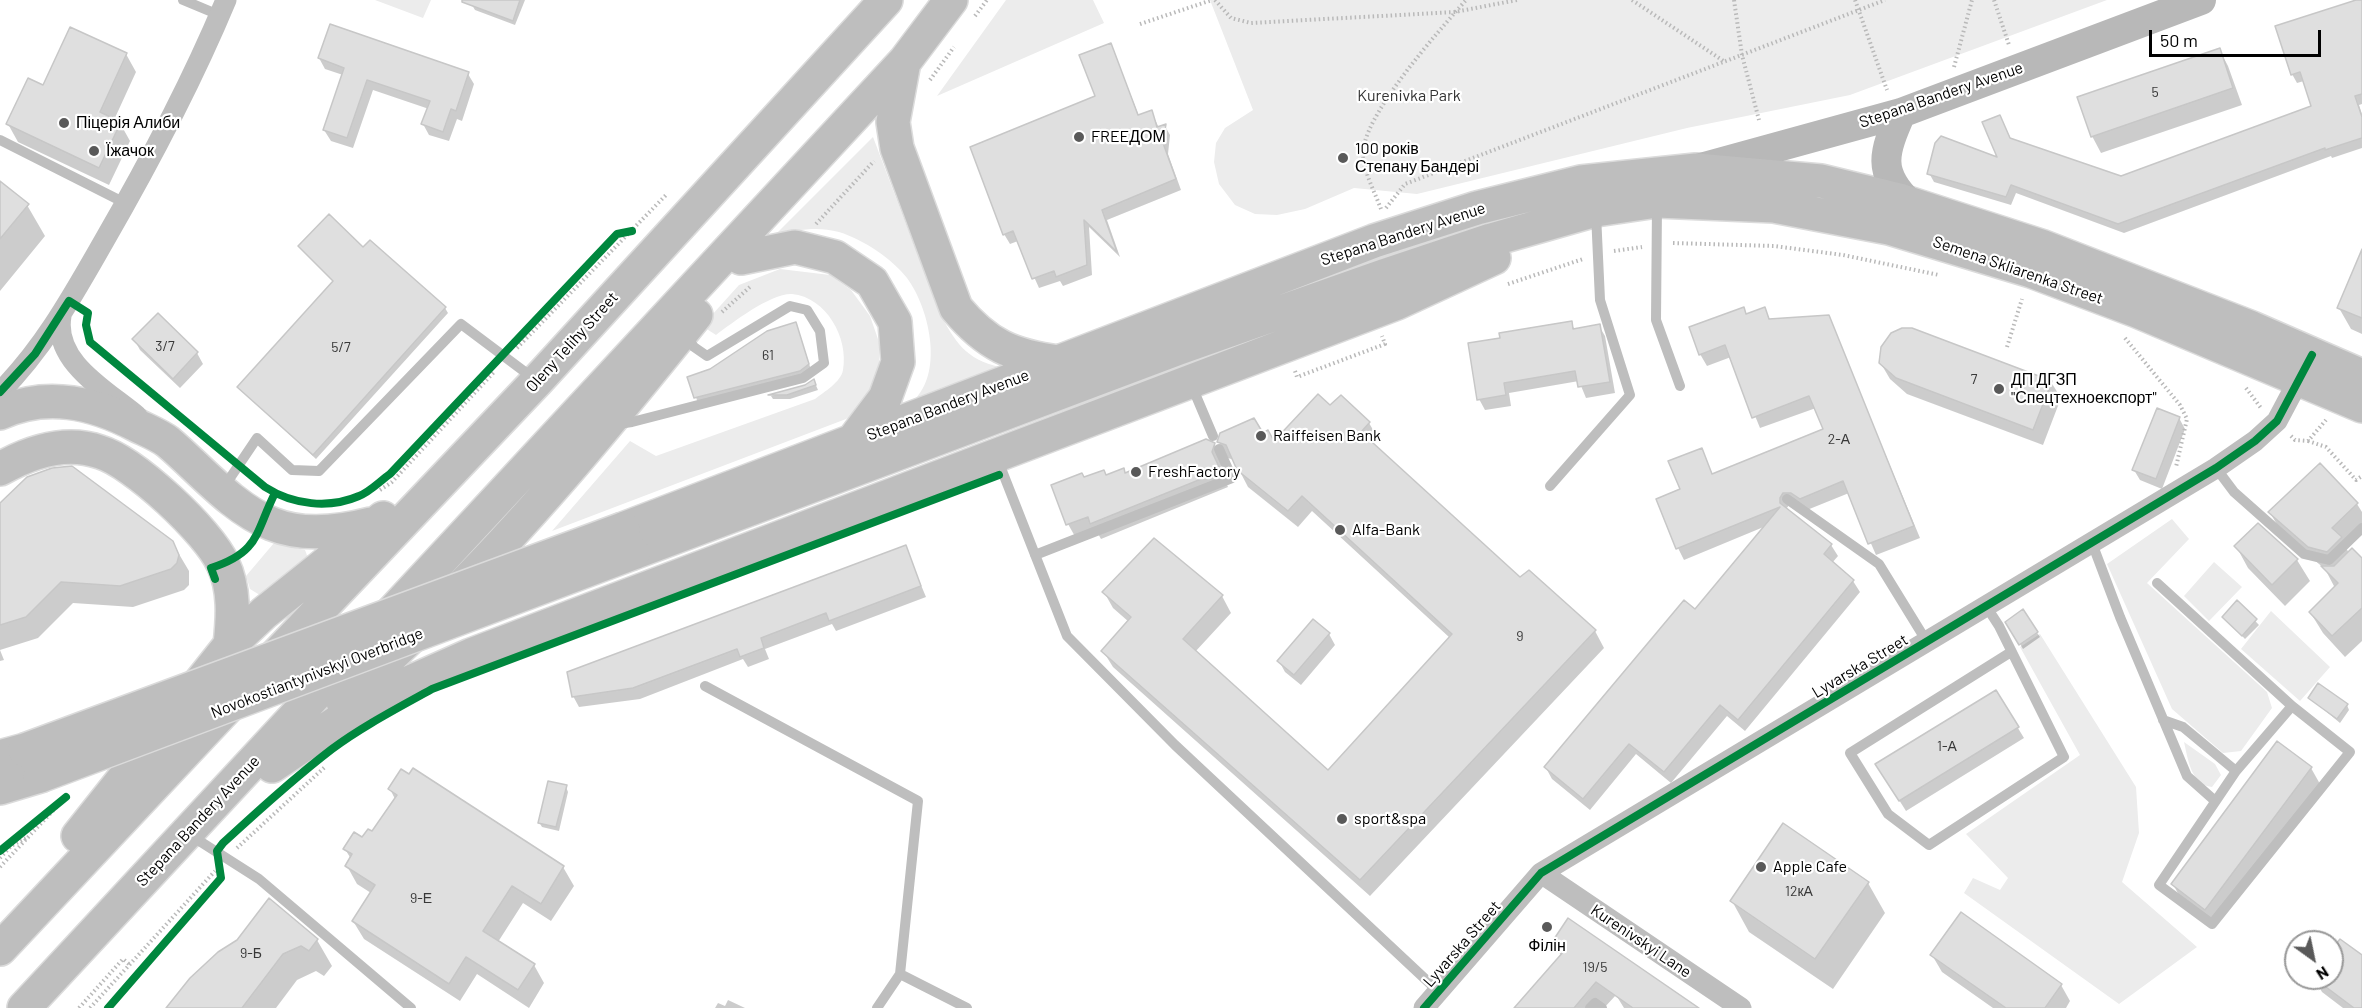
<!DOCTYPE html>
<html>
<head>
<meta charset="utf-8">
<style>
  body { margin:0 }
  #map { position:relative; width:2362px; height:1008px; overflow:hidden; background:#fff; font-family:Barlow,sans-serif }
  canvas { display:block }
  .north { position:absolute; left:2284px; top:930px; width:60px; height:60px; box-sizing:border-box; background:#fff; border:2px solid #999; border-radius:50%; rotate:147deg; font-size:16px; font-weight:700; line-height:24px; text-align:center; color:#000 }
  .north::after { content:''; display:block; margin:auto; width:21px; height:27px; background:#595959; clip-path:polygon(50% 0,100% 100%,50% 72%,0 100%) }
  .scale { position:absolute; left:2149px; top:30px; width:172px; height:27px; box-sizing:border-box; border:3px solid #000; border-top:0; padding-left:8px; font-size:18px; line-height:21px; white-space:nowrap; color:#000; -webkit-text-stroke:4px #fff; paint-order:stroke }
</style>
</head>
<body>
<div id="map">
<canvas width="2362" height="1008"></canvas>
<div class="north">N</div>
<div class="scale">50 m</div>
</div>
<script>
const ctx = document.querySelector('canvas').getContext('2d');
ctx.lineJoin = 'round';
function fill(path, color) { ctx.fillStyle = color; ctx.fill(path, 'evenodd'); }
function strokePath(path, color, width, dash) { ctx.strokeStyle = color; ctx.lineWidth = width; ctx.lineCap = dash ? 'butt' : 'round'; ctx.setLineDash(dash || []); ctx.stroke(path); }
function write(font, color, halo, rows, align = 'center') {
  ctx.font = font + ' Barlow,sans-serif'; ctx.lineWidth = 4.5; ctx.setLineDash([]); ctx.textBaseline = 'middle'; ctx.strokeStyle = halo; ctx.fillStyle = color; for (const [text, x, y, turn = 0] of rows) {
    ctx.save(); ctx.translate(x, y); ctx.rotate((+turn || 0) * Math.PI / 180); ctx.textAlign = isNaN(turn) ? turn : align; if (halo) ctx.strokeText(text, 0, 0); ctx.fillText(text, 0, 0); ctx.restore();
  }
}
const green = new Path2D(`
  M375,0H431L423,18Z
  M1006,0H1093L1104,23L937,96Z
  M1210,0H2107L1850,95L1687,128L1417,194L1354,188L1305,209L1277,215L1255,214L1235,205L1219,184L1214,162L1216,143L1225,128L1253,110Z
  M873,137L939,311C954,341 966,360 1000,367L916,398C943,369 929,308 907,278C891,258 864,240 839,232C817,226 799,230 776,234Z
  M780,269L830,275L851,290L870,316L879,342V372L870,404L846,419L552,531L630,441L656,456L815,399C824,392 841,382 843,370C849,338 826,297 792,294C771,293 732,323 716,335L702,326L739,285Z
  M2172,519L2189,539L2147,583L2267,692L2272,708L2241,751L2223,753L2172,709L2107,564Z
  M274,543L305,550L308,558L263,597L250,589L246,576Z
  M2214,562L2242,587L2209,621L2184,596Z
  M2271,611L2330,667L2300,701L2241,649Z
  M2040,634L2136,787L2139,833L2122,882L2197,947L2119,1004L1964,893L1973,878L2000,890L2008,878L1966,834L2080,755L2020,647Z
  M2184,742L2215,764L2221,775L2212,787C2191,785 2188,759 2184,742Z`);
const shadow = new Path2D(`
  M474,0H525L515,25L475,10L472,5Z
  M2362,0V104L2359,105L2362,114V148L2332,158L2331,156L2124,233L2016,193L2011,205L1934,182L1929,173L2000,160L2004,125L2011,139L2121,178L2313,107L2304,81L2297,83L2292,74Z
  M1111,45L1139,116L1151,111L1159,128L1165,126L1170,135L1168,154L1181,190L1107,220L1120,257L1089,227L1092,275L1063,286L1060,281L1039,288L1018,241L1010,244L1004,234L1097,97Z
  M2219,49L2228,66L2242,105L2101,153L2092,136Z
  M126,54L136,72L114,120L120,123L130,141L109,185L18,142L8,124L44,87Z
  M319,58L468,74L474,84L462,121L457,119L449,141L429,135L423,124L429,109L373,90L353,148L331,141L324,130L343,75L325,69Z
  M0,183L27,205L45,236L0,291Z
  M299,246L363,249L445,308L448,313L316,459L239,388L334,282Z
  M2362,253V334L2351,329L2339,308Z
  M1743,309L1747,315L1764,309L1771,321L1828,316L1920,538L1876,555L1849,493L1807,510L1790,504L1786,509L1831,545L1838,556L1832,563L1853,581L1860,592L1745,731L1727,716L1671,783L1636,754L1590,810L1552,779L1546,768L1695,611L1766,526L1684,560L1678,548L1682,490L1701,450L1713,475L1825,430L1816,408L1760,428L1731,357L1707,366L1700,354Z
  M158,315L197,353L203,364L180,388L140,350L134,339Z
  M1571,323L1575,330L1599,326L1605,336L1615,393L1586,398L1579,381L1509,393L1511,406L1485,410L1479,399L1502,339Z
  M798,328L811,370L803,376L698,403L689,378L710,371Z
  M1880,362L2051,382L2061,398L2043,445L1907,394L1890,379Z
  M814,381L818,390L790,399H773L771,396L805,387Z
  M1341,397L1369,423L1379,440L1373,445L1520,579L1595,631L1604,648L1370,896L1113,667L1103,651L1129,622L1113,608L1104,592L1222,596L1231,613L1195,652L1328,772L1450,638L1312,511L1298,527L1248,487L1234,460L1228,458L1219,442L1262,434L1274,443L1330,407Z
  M2179,418L2185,429L2162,489L2140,480L2134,470Z
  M1214,444L1223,460L1220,469L1228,487L1101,539L1097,532L1077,540L1068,524L1084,479L1126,474Z
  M2357,504L2362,512V532L2346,548L2349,553L2362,561V641L2345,657L2323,633L2310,612L2335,588L2325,569L2283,534L2270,513Z
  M0,505L176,549L189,571V585L184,590L133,607L73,603L38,638L0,650Z
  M2258,525L2297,560L2310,581L2285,606L2248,568L2236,546Z
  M905,547L926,597L836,631L832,624L765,649L769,659L748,667L743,659L640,699L579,707L573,696Z
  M2237,602L2259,625L2245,639L2224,617Z
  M2023,612L2040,637L2023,649L2007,622Z
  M1329,634L1335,645L1301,685L1285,672L1279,661Z
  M0,650L4,660L0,661Z
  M1996,692L2024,738L1906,811L1877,765Z
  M2310,698L2347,705L2349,710L2340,723Z
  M2311,768L2320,784L2215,925L2182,901L2173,884Z
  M413,771L563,867L574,886L551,921L523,903L498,942L534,965L544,983L529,1008L477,974L460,1001L364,939L353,921L371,893L357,884L347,866L351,859L345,849L372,833L395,799L390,789L410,776Z
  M566,787L568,792L559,831L542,827L539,822Z
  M1868,883L1885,913L1833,989L1749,932L1732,901Z
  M270,900L317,940L332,966L324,976L316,971L297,980L276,1008H170L238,941Z
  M1554,942L1696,1008H1624L1616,995L1604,1008H1516L1561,956Z
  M2332,952L2362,957V1008H2343L2322,992L2314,978H2332Z
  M1932,955L2061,985L2070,1001L2066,1008H1993L1942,972Z
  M728,1000L745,1008H715L718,1003L725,1006Z`);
const building = new Path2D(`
  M462,0H520L513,21L462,2Z
  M2356,0H2362V94L2355,96L2362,117V138L2325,150V148L2118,224L2011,185L2006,197L1927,174L1935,143L1941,136L1997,157L1982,122L2000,115L2010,138L2121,176L2311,106L2300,72L2291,75L2275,26Z
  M330,24L469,72L456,111L451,109L443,132L421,124L430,101L367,80L347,138L323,130L344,68L318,58Z
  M70,27L127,53L100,112L121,122L99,168L6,124L28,78L43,85Z
  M1111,43L1138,115L1152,110L1157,127L1166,124L1163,143L1176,179L1102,210L1117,252L1084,220L1087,265L1056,277L1054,271L1032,279L1013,231L1003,235L970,147L1095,96L1079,55Z
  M2220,48L2233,88L2091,137L2077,97Z
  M0,181L29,204L0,239Z
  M329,214L363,247L370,240L446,307L313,455L237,387L333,281L298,246Z
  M2362,249V318L2337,308Z
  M1744,307L1746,314L1765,307L1769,319L1829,315L1914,526L1868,544L1843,481L1800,499L1791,493H1783L1780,498V503L1832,544L1824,554L1854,580L1738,720L1720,705L1664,772L1629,744L1583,799L1544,767L1684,600L1695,609L1780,507L1676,549L1656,499L1680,489L1668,461L1702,448L1712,474L1823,429L1809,396L1752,418L1725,345L1699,355L1689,327Z
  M158,313L198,352L173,379L132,339Z
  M1572,321L1573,329L1600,324L1610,382L1578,387L1575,371L1504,383L1506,395L1477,400L1468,343L1500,338L1499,333Z
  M796,322L809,364L800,371L694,398L687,377L710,369L767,331Z
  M1902,328H1912L2052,381L2033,430L1896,378L1879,363L1881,347L1891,333Z
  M814,379L816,385L787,395H768L805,385Z
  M1318,394L1330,405L1341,395L1370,422L1361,432L1520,577L1529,570L1596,630L1360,880L1101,651L1131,617L1102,592L1154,538L1223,595L1183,639L1328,770L1452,634L1302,496L1288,511L1237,470L1226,445L1217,442L1220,433L1254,418L1263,433L1268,430L1274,441Z
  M2157,408L2180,417L2156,479L2132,470Z
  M1206,439L1215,443L1212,452L1221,471L1090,524L1088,517L1066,525L1051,485L1082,473L1084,477L1104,470L1106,475L1124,468L1125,473Z
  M2320,463L2358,503L2332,528L2342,537L2327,552L2308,547L2268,512Z
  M72,466L173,541L179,555L177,563L171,569L120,586L61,582L26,617L0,625V503L27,477L52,468Z
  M2258,523L2298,559L2272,585L2234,546Z
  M906,545L921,586L829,621L826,613L761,638L764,648L740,657L737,649L633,688L572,697L567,672Z
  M2352,548L2362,558V608L2332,636L2309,612L2338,583L2321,566H2334Z
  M2237,600L2257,619L2242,636L2222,617Z
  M2023,609L2038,632L2019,645L2005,622Z
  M1313,619L1330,633L1294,675L1277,661Z
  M2318,683L2348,704L2337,719L2308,698Z
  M1996,690L2019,727L1899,801L1875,764Z
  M2277,741L2312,767L2205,910L2171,884Z
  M413,768L564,866L541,904L512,886L483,931L535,964L518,990L466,957L449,984L352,921L375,885L345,866L352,854L343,849L354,832L362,837L368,829L372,831L397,795L388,789L401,769L409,774Z
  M548,781L567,785L556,827L538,823Z
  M1783,823L1869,882L1815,959L1730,901Z
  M269,898L318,939L309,951L301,946L283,954L242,1008H166L190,978L218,952L237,940Z
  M1961,912L2062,984L2045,1008H2006L1930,955Z
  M1568,918L1699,1008H1633L1596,982L1574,1008H1514L1564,951L1552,942Z
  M2340,939L2362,955V1008H2354L2314,978H2332V949Z`);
const path = new Path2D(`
  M1215,0L1231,18L1251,23L1455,12L1517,0
  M1632,0L1725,62
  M1734,0L1742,55L1759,120
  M1855,0L1887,90
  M1994,0L2009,45
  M975,16L987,0
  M1140,24L1212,0
  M1954,67L1972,0
  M930,80L954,47
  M1386,208L1405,184L1885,0
  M1381,209C1375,193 1365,174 1363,157C1359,119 1440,30 1466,0
  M816,224L874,161
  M1673,243L1774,246L1843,255L1939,275
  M1614,251L1642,247
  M1508,284L1583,259
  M722,312L752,285
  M2125,338L2180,405L2187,419L2176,467
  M2007,347L2022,299
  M517,348L667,194
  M1295,371L1297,377L1385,344L1382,336
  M2246,388L2261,408
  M2291,436L2295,440L2308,441L2326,420
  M2308,441L2326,447L2356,480L2362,476
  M380,490L392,482L495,371
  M237,848L326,766
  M0,858L11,846L28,837
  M0,867L65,798
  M79,1008L123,959L130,965
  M90,1008L215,871`);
const lane = new Path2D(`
  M183,0L219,15
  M0,140L125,203
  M1657,205L1656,320L1680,386
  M1191,384L1213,436
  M618,424L632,422L803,378L824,363L820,331L807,310L790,306L707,356L694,347L684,335
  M997,458L1067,636L1175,745L1438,991
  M2216,468L2234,492L2304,554L2329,560L2362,528
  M1550,486L1630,395L1600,300L1596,214
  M224,487L257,438L292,470L319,471L461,324L533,378
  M1787,499L1879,564L1927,642
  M2092,543L2120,617L2187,776L2214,800
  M1035,555L1232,478L1219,449
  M2157,583L2292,706L2236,771L2159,885L2212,924L2350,752L2292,706
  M1986,606L1999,626L2064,757L1929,845L1888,814L1850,753L2011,652
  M705,686L918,801L900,974L967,1008
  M2163,720L2183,727L2236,771
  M190,835L259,879L411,1008
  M877,1008L900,974
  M1590,1008L1595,1003L1602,1008`);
const street = new Path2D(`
  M61,316C53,362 106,390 137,416
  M0,392C44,348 73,295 104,241C149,163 191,84 226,0
  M1541,873L1741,1008
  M1424,1008L1541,873L2216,468L2255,441L2277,421L2304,370`);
const secondary = new Path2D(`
  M1901,113C1884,152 1876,172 1910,204
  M1701,168L1901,113L2201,0`);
const primary = new Path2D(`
  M904,62L893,122L897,148L956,308C987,345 1012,356 1059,362
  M741,258L795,247L835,257L872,282L895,322L898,362L885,398L852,442
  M0,413C46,392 92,402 136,425C146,430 159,435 168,442C200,469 232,508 272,524C304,537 340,532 371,524
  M0,469C30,452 66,440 100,452C134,462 209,532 223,564C235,589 233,618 230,645
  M623,529L1374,241L1477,208L1581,182L1696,170L1821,181L1899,200L2041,246L2252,328L2362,376
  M633,553L1179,348L1383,276L1491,240L1596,210L1657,201L1774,206L1889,228L2031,271L2137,311L2362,406
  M455,593C542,505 619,411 696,315
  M268,664L537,381L886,0
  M343,702L416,632
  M0,757L25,750
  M272,766L372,699L471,655L1397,303L1494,258
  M0,788L40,776
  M78,836L230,645L264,613L383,518
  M0,949L235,699
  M24,1008L905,61L951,0`);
const primaryBridge = new Path2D(`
  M25,750L623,529
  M40,776L633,553`);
const cycleway = new Path2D(`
  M0,392L35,354L69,301L88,313L86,325L90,342L265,487C293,505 329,509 359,496C370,492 380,481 390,474L617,234L632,231
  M215,579L211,568C260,552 255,533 275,493
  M0,851L66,797
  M108,1008L221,878L217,851L223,843C259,810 294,778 332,749C363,726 398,708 432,689L999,475
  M1424,1008L1541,873L2216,468L2255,441L2277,421L2312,355`);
const markers = [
  [64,123,6,"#595959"],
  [1079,137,6,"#595959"],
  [94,151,6,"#595959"],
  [1343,158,6,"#595959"],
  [1999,389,6,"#595959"],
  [1261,436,6,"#595959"],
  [1136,472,6,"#595959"],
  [1340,530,6,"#595959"],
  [1342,819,6,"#595959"],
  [1761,867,6,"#595959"],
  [1547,927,6,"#595959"]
];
const numberNames = [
  ["5",2155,92],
  ["3/7",165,346],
  ["5/7",341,347],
  ["61",768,355],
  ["7",1974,379],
  ["2-А",1839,439],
  ["9",1520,636],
  ["1-А",1947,746],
  ["12кА",1799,891],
  ["9-Е",421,898],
  ["9-Б",251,953],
  ["19/5",1595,967]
];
const streetNames = [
  ["Stepana Bandery Avenue",1941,95,-19],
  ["Stepana Bandery Avenue",1403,234,-18],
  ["Semena Skliarenka Street",2018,270,19],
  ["Oleny Telihy Street",572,342,-48],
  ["Stepana Bandery Avenue",948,405,-21],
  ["Lyvarska Street",1860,666,-31],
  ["Novokostiantynivskyi Overbridge",317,673,-21],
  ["Stepana Bandery Avenue",198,821,-47],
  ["Kurenivskyi Lane",1641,941,34],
  ["Lyvarska Street",1462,944,-49]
];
const parkNames = [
  ["Kurenivka Park",1409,96]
];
const poiNames = [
  ["Піцерія Алиби",76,123],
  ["FREEДОМ",1091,137],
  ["100 років",1355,149],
  ["Степану Бандері",1355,167],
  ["Їжачок",106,151],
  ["ДП ДГЗП",2011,380],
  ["\"Спецтехноекспорт\"",2011,398],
  ["Raiffeisen Bank",1273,436],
  ["FreshFactory",1148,472],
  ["Alfa-Bank",1352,530],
  ["sport&spa",1354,819],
  ["Apple Cafe",1773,867],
  ["Філін",1547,946,"center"]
];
fill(green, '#ececec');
fill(shadow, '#0003');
fill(building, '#dfdfdf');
strokePath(building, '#c7c7c7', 1.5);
strokePath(primary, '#dbdbdb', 36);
strokePath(path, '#b9b9b9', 4, [1.5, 3]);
strokePath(lane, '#bebebe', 10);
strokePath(street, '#bebebe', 21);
strokePath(secondary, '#b8b8b8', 30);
strokePath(primary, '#bebebe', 33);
strokePath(primaryBridge, '#dbdbdb', 36, []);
strokePath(primaryBridge, '#bebebe', 33);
strokePath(cycleway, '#00873e', 8);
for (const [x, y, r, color] of markers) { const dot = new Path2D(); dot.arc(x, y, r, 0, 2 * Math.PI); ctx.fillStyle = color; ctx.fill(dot); strokePath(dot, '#fff', 2); }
write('14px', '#383838', null, numberNames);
write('16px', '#000', '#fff', streetNames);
write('16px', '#333', '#fff', parkNames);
write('16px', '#000', '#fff', poiNames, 'left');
</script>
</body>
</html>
